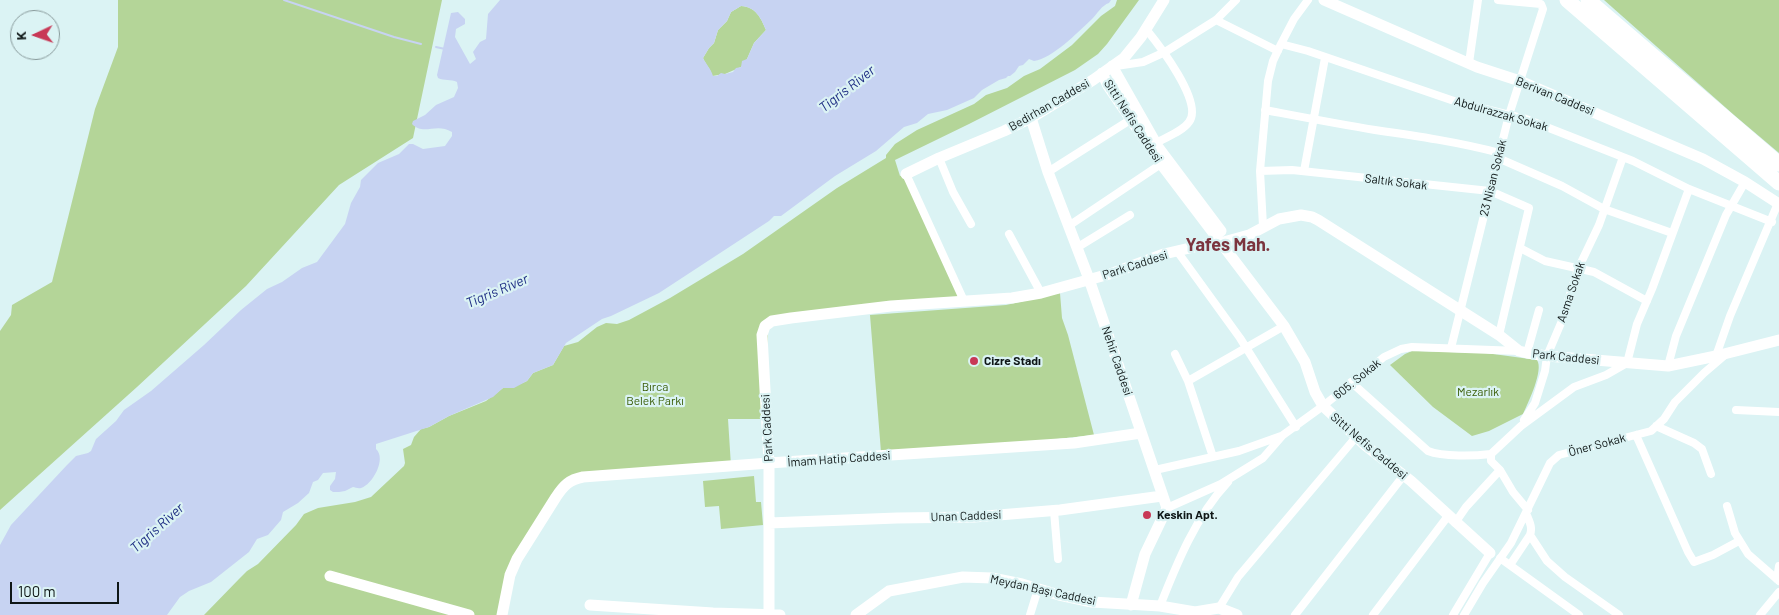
<!DOCTYPE html>
<html>
<head>
<meta charset="utf-8">
<style>
  body { margin:0 }
  #map { position:relative; width:1779px; height:615px; overflow:hidden; background:#dbf3f4; font-family:Barlow,sans-serif }
  canvas { display:block }
  .north { position:absolute; left:10px; top:10px; width:50px; height:50px; box-sizing:border-box; background:#dbf3f4; border:1px solid #899b9c; border-radius:50%; rotate:267deg; font-size:14px; font-weight:700; line-height:20px; text-align:center; color:#0f1717 }
  .north::after { content:''; display:block; margin:auto; width:18px; height:22px; background:#c83856; clip-path:polygon(50% 0,100% 100%,50% 72%,0 100%) }
  .scale { position:absolute; left:10px; top:582px; width:109px; height:22px; box-sizing:border-box; border:2px solid #0f1717; border-top:0; padding-left:6px; font-size:15px; line-height:18px; white-space:nowrap; color:#0f1717; -webkit-text-stroke:4px #dbf3f4; paint-order:stroke }
</style>
</head>
<body>
<div id="map">
<canvas width="1779" height="615"></canvas>
<div class="north">K</div>
<div class="scale">100 m</div>
</div>
<script>
const ctx = document.querySelector('canvas').getContext('2d');
ctx.lineJoin = 'round';
function fill(path, color) { ctx.fillStyle = color; ctx.fill(path, 'evenodd'); }
function strokePath(path, color, width, dash) { ctx.strokeStyle = color; ctx.lineWidth = width; ctx.lineCap = dash ? 'butt' : 'round'; ctx.setLineDash(dash || []); ctx.stroke(path); }
function write(font, color, halo, rows, align = 'center') {
  ctx.font = font + ' Barlow,sans-serif'; ctx.lineWidth = 4.5; ctx.setLineDash([]); ctx.textBaseline = 'middle'; ctx.strokeStyle = halo; ctx.fillStyle = color; for (const [text, x, y, turn = 0] of rows) {
    ctx.save(); ctx.translate(x, y); ctx.rotate((+turn || 0) * Math.PI / 180); ctx.textAlign = isNaN(turn) ? turn : align; if (halo) ctx.strokeText(text, 0, 0); ctx.fillText(text, 0, 0); ctx.restore();
  }
}
const green = new Path2D(`
  M118,0H442L413,138L339,185L246,286L137,387L0,510V331L11,315L12,305L52,282L95,109L118,47Z
  M1117,0H1139L1107,44L1098,54L1075,70L969,124L895,160L900,176L906,174L964,301L768,324L767,419H728L731,466L571,480L517,559L502,615H204L239,579L247,571L258,564L296,525L304,514L318,508L355,502L371,497L404,466L405,463L403,449L411,445L414,437L421,429L429,427L449,416L486,401L503,388H511L527,381L533,373L553,365L564,346L578,342L597,327L606,323L617,324L629,320L670,298L743,254L837,188L886,158V155L895,144L917,130L974,104L986,95L1007,88L1024,76L1040,69L1072,45L1101,16L1115,6Z
  M1604,0H1779V153L1734,115Z
  M741,6C756,7 761,18 766,30L754,43L747,59L741,67L725,74L712,76C711,69 705,64 703,58L709,48L714,43L718,30L727,21L731,12Z
  M1060,293L1062,318L1068,335L1094,435L1029,442L881,452L870,315L1006,305Z
  M1412,351L1486,353L1537,360C1544,370 1528,403 1523,414L1489,431L1472,436L1433,407L1390,365L1405,354Z
  M754,476L756,502H761L763,525L721,529L719,506L705,507L703,481Z`);
const water = new Path2D(`
  M500,0H1111L1109,3C1102,5 1097,14 1092,19C1077,33 1053,58 1034,61L1029,59L1023,65L1019,66L1015,72L1010,76H1008L1006,78L999,80L982,90L974,98L947,110L928,114L917,123L904,127L876,151L835,176L781,216H774L769,221L659,293L611,316L602,319L566,343L553,365L533,373L527,381L514,388H503L493,397L449,416L429,427L376,444V449C387,459 372,485 361,488C358,489 355,487 353,487C350,488 348,490 345,491C341,492 337,492 333,492L330,490V486L335,479L336,472L323,473L318,480L313,482L309,493L298,503L283,512L281,520L268,535L257,539L249,552L211,582L189,591L180,597L167,615H0V545L11,525L67,465L76,456L88,453L91,451L96,439L116,421L124,410L151,391L204,345L241,310L267,289L282,282L302,268L317,262L345,224L351,203L360,187L361,180L378,163L399,154L409,144H413L423,149L445,146L452,136V132C436,122 424,136 412,124L413,121L425,115L436,105L454,97L458,88L457,82C451,79 444,81 438,78L437,75L451,13L458,12L465,19V24L456,29L455,37L470,64L476,59L473,52L480,42L486,39L488,14ZM741,6C756,7 761,18 766,30L754,43L747,59L742,61L741,67L736,68L733,72L725,74L721,73L717,76H713C711,69 706,64 703,58L709,48L714,43L718,30L727,21L731,12Z`);
const stream = new Path2D(`
  M284,0L394,37L421,44
  M436,47L445,49`);
const street = new Path2D(`
  M1216,20L1278,51
  M1146,29C1159,45 1204,103 1189,122C1182,132 1166,137 1156,143
  M1281,44L1308,51L1457,102L1526,119L1633,161L1689,189L1772,222
  M1469,63L1478,0
  M1116,66L1143,62L1165,52L1216,20L1236,0
  M1265,110C1302,117 1338,124 1375,130C1417,136 1458,142 1500,153
  M939,158L953,192L971,224
  M1498,158L1562,186L1604,209L1672,233
  M1260,171L1292,170L1490,191L1529,208L1499,335
  M1304,171L1325,58
  M1048,172L1130,120
  M906,174L964,301
  M1070,225L1161,164
  M1263,226L1260,171L1268,81L1273,61L1281,44L1294,19L1308,0
  M1009,234L1041,293
  M1078,247L1130,215
  M1520,248L1545,261L1594,272L1647,301
  M1177,251L1240,338L1296,427
  M1451,348L1509,115L1543,9L1541,4L1498,0
  M1527,353L1539,310
  M1175,354L1188,381L1213,457
  M1716,356L1730,316L1778,203
  M1668,366L1676,336L1726,215L1745,182
  M1188,381L1284,326
  M1351,382L1428,451C1443,457 1474,456 1491,454
  M1736,410L1779,412
  M1524,420L1535,403L1545,371L1547,356L1561,323L1578,269L1599,225L1623,157
  M1656,426L1694,443L1702,449L1711,474
  M1636,435L1688,552L1694,562L1713,555L1739,541
  M1155,470L1239,451L1281,436
  M1727,506L1735,533L1748,554L1779,581
  M1167,508L1221,484L1263,458L1283,435L1323,406L1384,357L1401,349L1412,347L1519,351
  M1528,510L1513,492L1500,470L1491,461V454L1521,426L1574,387L1606,375L1627,363L1637,324L1652,289L1689,189
  M1054,511L1058,559
  M1526,513C1529,521 1533,527 1530,535L1547,561L1565,577L1619,615
  M1455,523L1466,507L1500,470
  M1500,558L1579,615
  M1510,565L1530,535
  M1777,579L1779,566
  M1160,606C1177,563 1196,516 1228,482
  M1219,608L1238,577L1356,437
  M1030,615L1038,589
  M1295,615L1404,475
  M1373,615L1448,516
  M1453,615L1490,553
  M1464,615L1483,583L1511,543L1550,463L1559,455L1651,431L1664,419L1675,402L1704,373L1725,355
  M1760,615L1779,592`);
const secondary = new Path2D(`
  M1324,0L1477,67L1520,81L1703,159L1745,182L1779,204
  M1112,66L1158,147L1221,231
  M1102,73L1108,86L1161,164L1284,326L1305,362L1315,392L1323,406L1366,446L1411,481L1490,553
  M1031,118L1048,172L1089,279L1167,508L1145,554L1131,605
  M906,174L939,158L1004,131L1031,118L1093,80L1124,58L1141,37L1164,0
  M769,523L897,518L974,517L1060,510L1162,496
  M330,576L469,615
  M590,605L713,613L780,615
  M769,614V463L762,335L765,326L772,321L791,318L891,306L1012,298L1041,293L1113,273L1164,254L1207,244L1220,243L1249,235L1279,219L1301,215L1312,217L1318,220L1499,335L1519,351L1527,353L1547,356L1668,366L1716,356L1779,340
  M502,615L510,575L517,559L556,497C564,485 569,480 583,477L769,463L1074,443L1141,433
  M856,615L889,591L963,577L992,578L1022,584L1059,595L1092,602L1160,606L1195,612L1219,608L1237,615`);
const highway = new Path2D(`
  M1567,0L1779,183
  M1588,0L1779,164`);
const markers = [
  [974,361,5,"#c83856"],
  [1147,515,5,"#c83856"]
];
const streetNames = [
  ["Berivan Caddesi",1555,96,22],
  ["Bedirhan Caddesi",1049,105,-30],
  ["Abdulrazzak Sokak",1501,114,16],
  ["Sitti Nefis Caddesi",1133,121,57],
  ["23 Nisan Sokak",1493,178,-76],
  ["Saltık Sokak",1396,182,7],
  ["Park Caddesi",1135,265,-18],
  ["Asma Sokak",1571,292,-71],
  ["Park Caddesi",1566,357,6],
  ["Nehir Caddesi",1117,361,71],
  ["605. Sokak",1357,379,-39],
  ["Park Caddesi",767,428,-93],
  ["Öner Sokak",1597,445,-15],
  ["Sitti Nefis Caddesi",1369,446,40],
  ["İmam Hatip Caddesi",839,459,-4],
  ["Unan Caddesi",966,516,-2],
  ["Meydan Başı Caddesi",1043,590,12]
];
const poiNames = [
  ["Cizre Stadı",984,361],
  ["Keskin Apt.",1157,515]
];
const parkNames = [
  ["Bırca",655,387],
  ["Belek Parkı",655,401],
  ["Mezarlık",1478,392]
];
const waterNames = [
  ["Tigris River",847,89,-38],
  ["Tigris River",497,291,-23],
  ["Tigris River",157,528,-42]
];
const districtNames = [
  ["Yafes Mah.",1228,245]
];
fill(green, '#b4d598');
fill(water, '#c7d3f2');
strokePath(stream, '#c7d3f2', 2);
strokePath(street, '#fff', 8);
strokePath(secondary, '#fff', 11);
strokePath(highway, '#fff', 15);
for (const [x, y, r, color] of markers) { const dot = new Path2D(); dot.arc(x, y, r, 0, 2 * Math.PI); ctx.fillStyle = color; ctx.fill(dot); strokePath(dot, '#dbf3f4', 2); }
write('12px', '#0f1717', '#dbf3f4', streetNames);
write('bold 12px', '#0f1717', '#dbf3f4', poiNames, 'left');
write('12px', '#385b04', '#dbf3f4', parkNames);
write('italic 14px', '#1f2e84', '#dbf3f4', waterNames);
write('bold 18px', '#7b343e', '#dbf3f4', districtNames);
</script>
</body>
</html>
